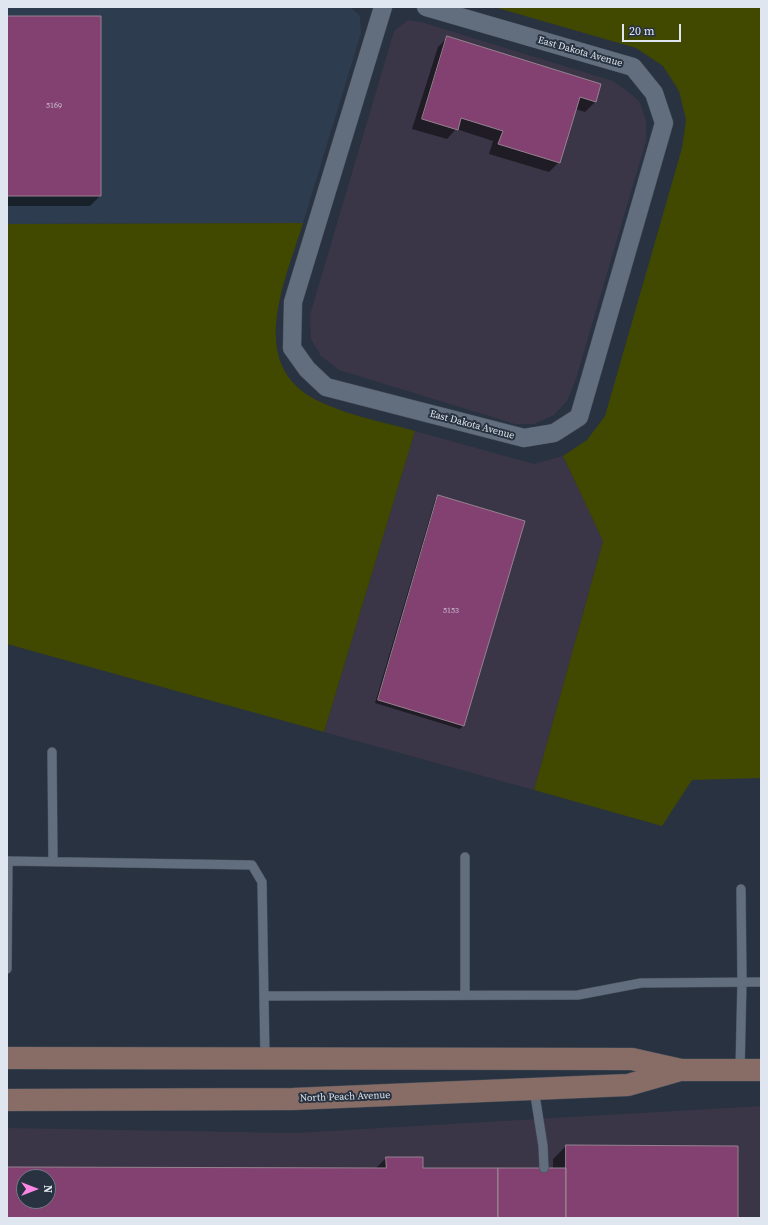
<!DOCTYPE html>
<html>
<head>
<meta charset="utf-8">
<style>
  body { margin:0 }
  #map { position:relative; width:768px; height:1225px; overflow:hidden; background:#283240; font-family:"Source Serif 4",serif }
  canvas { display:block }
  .frame { position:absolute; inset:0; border:8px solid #dfe6ef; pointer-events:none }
  .north { position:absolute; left:16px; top:1169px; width:40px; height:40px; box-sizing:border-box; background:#283240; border:1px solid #717a86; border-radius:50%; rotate:90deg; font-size:11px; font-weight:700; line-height:16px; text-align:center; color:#dfe6ef }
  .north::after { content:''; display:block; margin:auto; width:14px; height:18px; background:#fc86e4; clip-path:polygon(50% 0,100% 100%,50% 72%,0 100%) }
  .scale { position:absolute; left:622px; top:24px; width:59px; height:18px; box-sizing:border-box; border:2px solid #dfe6ef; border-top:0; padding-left:5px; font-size:12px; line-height:14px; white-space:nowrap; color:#dfe6ef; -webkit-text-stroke:3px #283240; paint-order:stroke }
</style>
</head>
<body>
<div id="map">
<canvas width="768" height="1225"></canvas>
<div class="frame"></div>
<div class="north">N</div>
<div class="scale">20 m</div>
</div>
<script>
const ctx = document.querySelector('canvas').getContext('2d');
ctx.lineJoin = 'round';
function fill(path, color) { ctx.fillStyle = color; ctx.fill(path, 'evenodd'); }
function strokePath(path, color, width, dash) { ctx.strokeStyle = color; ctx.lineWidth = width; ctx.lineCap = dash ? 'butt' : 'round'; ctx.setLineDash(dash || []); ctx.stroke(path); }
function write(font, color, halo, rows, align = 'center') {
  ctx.font = font + ' "Source Serif 4",serif'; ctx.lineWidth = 4; ctx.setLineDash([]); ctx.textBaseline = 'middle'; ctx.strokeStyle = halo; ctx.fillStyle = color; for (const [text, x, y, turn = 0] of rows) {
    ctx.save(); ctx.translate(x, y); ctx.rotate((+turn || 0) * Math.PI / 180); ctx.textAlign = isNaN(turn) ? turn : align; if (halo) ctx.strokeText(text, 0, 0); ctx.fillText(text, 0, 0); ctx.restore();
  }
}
const built = new Path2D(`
  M7,7H350L360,16L361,33L303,223L7,224Z`);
const industrial = new Path2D(`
  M408,20L421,22L613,81L626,90L639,101L646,120V141L575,382L567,401L554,415L534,424H515L339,370L321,356L311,339L310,315L394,31Z
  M415,431L534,464L563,456L603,541L534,790L324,732Z
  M761,1106V1218H7V1128L295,1133ZM24,1177H48V1201H24Z`);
const green = new Path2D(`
  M494,7H761V778L692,780L662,826L534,790L603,541L563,456L587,440L605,416L682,148L686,120L679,91L663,66L636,48Z
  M303,223C284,285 243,370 325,404C352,416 386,423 415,431L324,732L7,644V224Z`);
const shadow = new Path2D(`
  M7,17L100,196L90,206H7Z
  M448,37L595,102L585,112L575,109L559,162L549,172L489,154L493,141L456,129L447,139L412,129L438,47Z
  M439,496L464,725L460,729L375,703L435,500Z
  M566,1146L737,1218H7V1168L375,1169L386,1158L422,1169H553V1159ZM24,1177H48V1201H24Z`);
const building = new Path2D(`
  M7,16H101V196H7Z
  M447,36L601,84L596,102L580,97L560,163L498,144L503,131L461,118L458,130L422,119Z
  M438,495L525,521L464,726L378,700Z
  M566,1145L738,1146V1218H566Z
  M386,1157H423V1168H498V1218H7V1167L386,1168ZM24,1177H48V1201H24Z
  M498,1168H566V1218H498Z`);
const lane = new Path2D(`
  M52,752L53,861
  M7,861L252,865L262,882L265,1058
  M7,969L8,861
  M465,995V857
  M264,996L578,995L641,983L761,982
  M740,1070L742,981L741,889
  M534,1089L543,1146L544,1168`);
const street = new Path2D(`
  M383,7L293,302L292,348L307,369L326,387L524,438L554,433L579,417L664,123L654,93L633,67L426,7`);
const secondary = new Path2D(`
  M7,1058L632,1059L681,1070H761
  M7,1100L293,1099L628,1085L677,1071`);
const numberNames = [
  ["5169",54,106],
  ["5153",451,611]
];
const streetNames = [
  ["East Dakota Avenue",580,52,16],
  ["East Dakota Avenue",472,425,15],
  ["North Peach Avenue",345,1097,-2]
];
fill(built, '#2e3c4f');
fill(industrial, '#3a3647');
fill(green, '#414800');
fill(shadow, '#0007');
fill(building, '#834172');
strokePath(building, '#95828f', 1);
strokePath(lane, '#474f5a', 10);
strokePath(street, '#474f5a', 19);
strokePath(secondary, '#474f5a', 23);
strokePath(lane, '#626d7d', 9);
strokePath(street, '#626d7d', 18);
strokePath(secondary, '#876d66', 22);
write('8px', '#c8bdd0', null, numberNames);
write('10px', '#dfe6ef', '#283240', streetNames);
</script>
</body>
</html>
